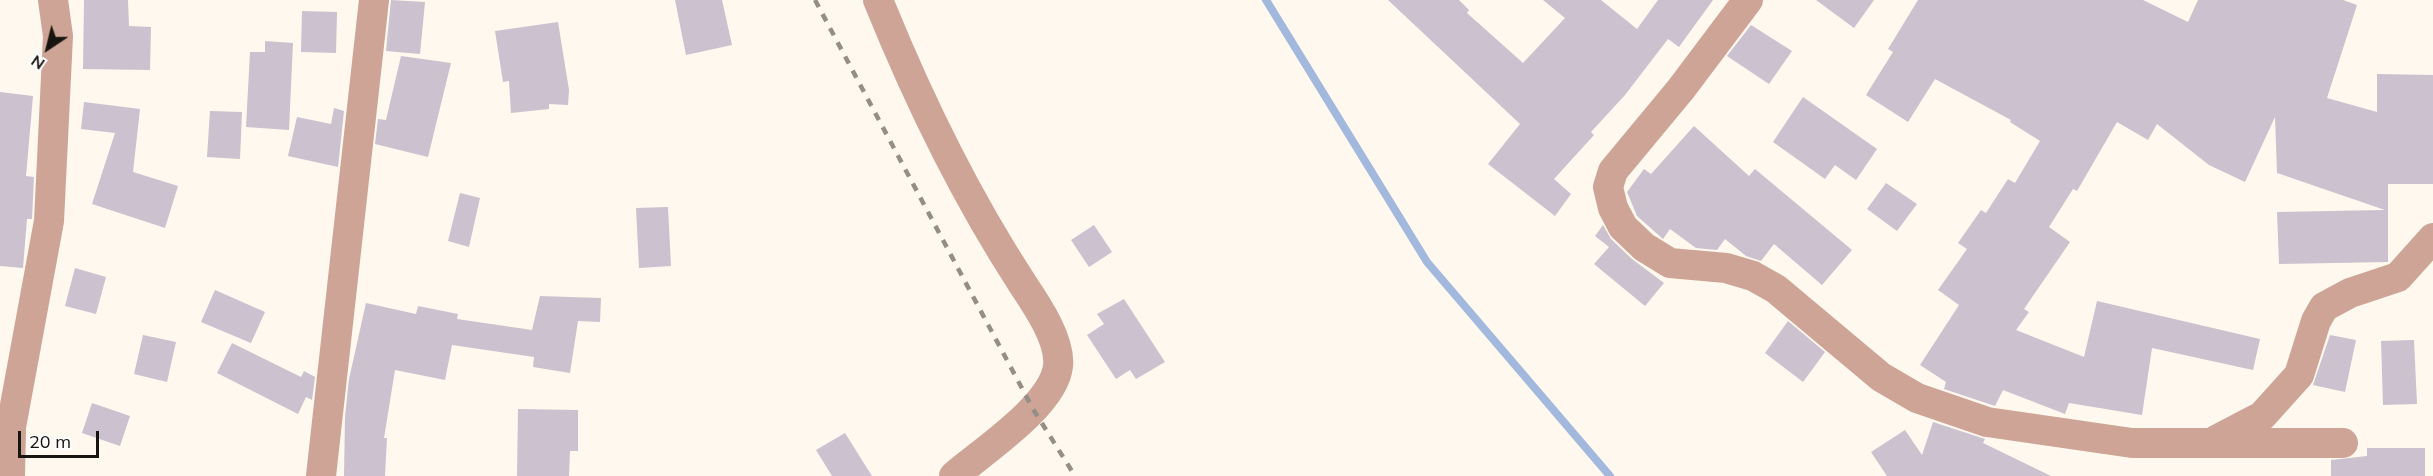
<!DOCTYPE html>
<html>
<head>
<meta charset="utf-8">
<style>
  body { margin:0 }
  #map { position:relative; width:2433px; height:476px; overflow:hidden; background:#fef8ee; font-family:Mulish,sans-serif }
  canvas { display:block }
  .north { position:absolute; left:18px; top:18px; width:60px; height:60px; -webkit-text-stroke:4px #fff; paint-order:stroke; rotate:215deg; font-size:16px; font-weight:700; line-height:24px; text-align:center; color:#18140f }
  .north::after { content:''; display:block; margin:auto; width:21px; height:27px; background:#18140f; clip-path:polygon(50% 0,100% 100%,50% 72%,0 100%) }
  .scale { position:absolute; left:18px; top:431px; width:81px; height:27px; box-sizing:border-box; border:3px solid #18140f; border-top:0; padding-left:8px; font-size:18px; line-height:21px; white-space:nowrap; color:#18140f; -webkit-text-stroke:4px #fff; paint-order:stroke }
</style>
</head>
<body>
<div id="map">
<canvas width="2433" height="476"></canvas>
<div class="north">N</div>
<div class="scale">20 m</div>
</div>
<script>
const ctx = document.querySelector('canvas').getContext('2d');
ctx.lineJoin = 'round';
function strokePath(path, color, width, dash) { ctx.strokeStyle = color; ctx.lineWidth = width; ctx.lineCap = dash ? 'butt' : 'round'; ctx.setLineDash(dash || []); ctx.stroke(path); }
function fill(path, color) { ctx.fillStyle = color; ctx.fill(path, 'evenodd'); }
const stream = new Path2D(`
  M1266,0L1427,262L1610,476`);
const building = new Path2D(`
  M84,0H128L129,26L151,27L150,70L83,69Z
  M391,0L425,2L420,54L386,51Z
  M675,0H722L732,45L686,55Z
  M1388,0H1459L1469,10L1467,13L1523,63L1565,18L1543,0H1601L1637,29L1658,0H1713L1679,47L1668,39L1625,95L1591,132L1594,135L1554,179L1571,194L1555,216L1488,164L1520,124Z
  M1816,0H1874L1854,28Z
  M1918,0H2143L2188,22L2198,0H2343L2357,5L2327,98L2377,112V74L2433,75V184H2388V262L2279,264L2277,212L2385,210L2277,173L2275,117L2245,182L2209,165L2157,124L2148,140L2117,122L2077,191L2073,189L2049,227L2070,242L2024,309L2029,312L2016,330L2084,357L2097,301L2260,339L2253,370L2152,348L2142,415L2069,403L2065,414L2003,390L1995,406L1944,389L1946,382L1920,365L1959,305L1938,290L1967,249L1958,243L1981,210L1986,213L2008,179L2015,183L2040,141L2010,122L2011,120L1935,79L1908,122L1866,95L1893,52L1888,49Z
  M302,11L337,12L336,53L301,52Z
  M558,22L569,90L568,105L549,104V109L511,113L509,81L503,82L495,31Z
  M1751,25L1792,51L1769,84L1727,56Z
  M265,41L293,43L289,130L246,127L250,52H265Z
  M401,56L451,63L428,157L375,144L378,119L386,120Z
  M0,92L33,96L26,176L34,177L32,219H27L23,268L0,266Z
  M1803,97L1877,149L1856,180L1835,165L1825,179L1773,142Z
  M84,102L140,109L133,172L178,186L165,228L92,204L115,133L81,129Z
  M334,108L344,111L338,167L288,156L297,117L331,124Z
  M210,111L242,112L240,159L207,157Z
  M1694,126L1749,176L1755,169L1852,250L1822,285L1774,244L1761,261L1746,256L1725,239L1717,250L1696,248L1670,229L1663,239L1637,216L1627,192L1644,169L1651,174Z
  M1886,183L1917,204L1897,231L1867,209Z
  M460,193L480,198L469,247L448,241Z
  M668,207L671,266L639,268L636,208Z
  M1094,225L1112,252L1089,267L1071,240Z
  M1603,225L1611,239L1632,259L1664,283L1645,306L1594,264L1609,247L1595,236Z
  M75,268L106,277L96,314L65,306Z
  M215,290L265,312L251,343L201,322Z
  M540,296L601,298L600,322L578,321L570,373L533,367L534,357L452,345L445,380L395,370L384,438H387L385,476H344L345,417L349,379L366,303L416,314L418,306L458,314L457,319L532,330Z
  M1124,299L1165,362L1136,379L1130,370L1116,379L1087,335L1104,324L1097,314Z
  M1788,321L1825,352L1803,382L1765,353Z
  M143,335L176,342L167,382L134,374Z
  M2330,335L2356,340L2345,392L2313,385Z
  M2414,340L2417,404L2383,405L2381,341Z
  M232,343L301,377L304,371L315,377L312,400L306,397L298,414L217,373Z
  M92,403L130,416L120,446L82,433Z
  M518,409L578,410V451H570L569,476H517Z
  M1933,422L1985,439L1983,443L2051,476H1887L1871,452L1905,430L1922,455Z
  M845,433L872,476H832L816,450Z
  M2367,448H2425V476H2331V460L2367,456Z`);
const street = new Path2D(`
  M878,0C918,99 964,194 1022,283C1036,304 1061,340 1058,366C1054,405 983,451 954,476
  M1748,0L1681,89L1613,171L1608,187L1613,208L1623,227L1644,247L1670,263L1726,268L1753,276L1776,289L1881,377L1917,398L1987,422L2132,443H2343
  M2216,440L2262,416L2299,375L2316,321L2324,307L2350,293L2398,277L2433,238
  M10,476L11,427L49,221L58,36L53,0
  M321,476L374,0`);
const rail = new Path2D(`
  M815,0L1033,409L1075,476`);
strokePath(stream, '#a3b8dd', 8);
fill(building, '#cbc1cf');
strokePath(street, '#cda495', 30);
strokePath(rail, '#938e86', 4.5, [8, 8]);
</script>
</body>
</html>
